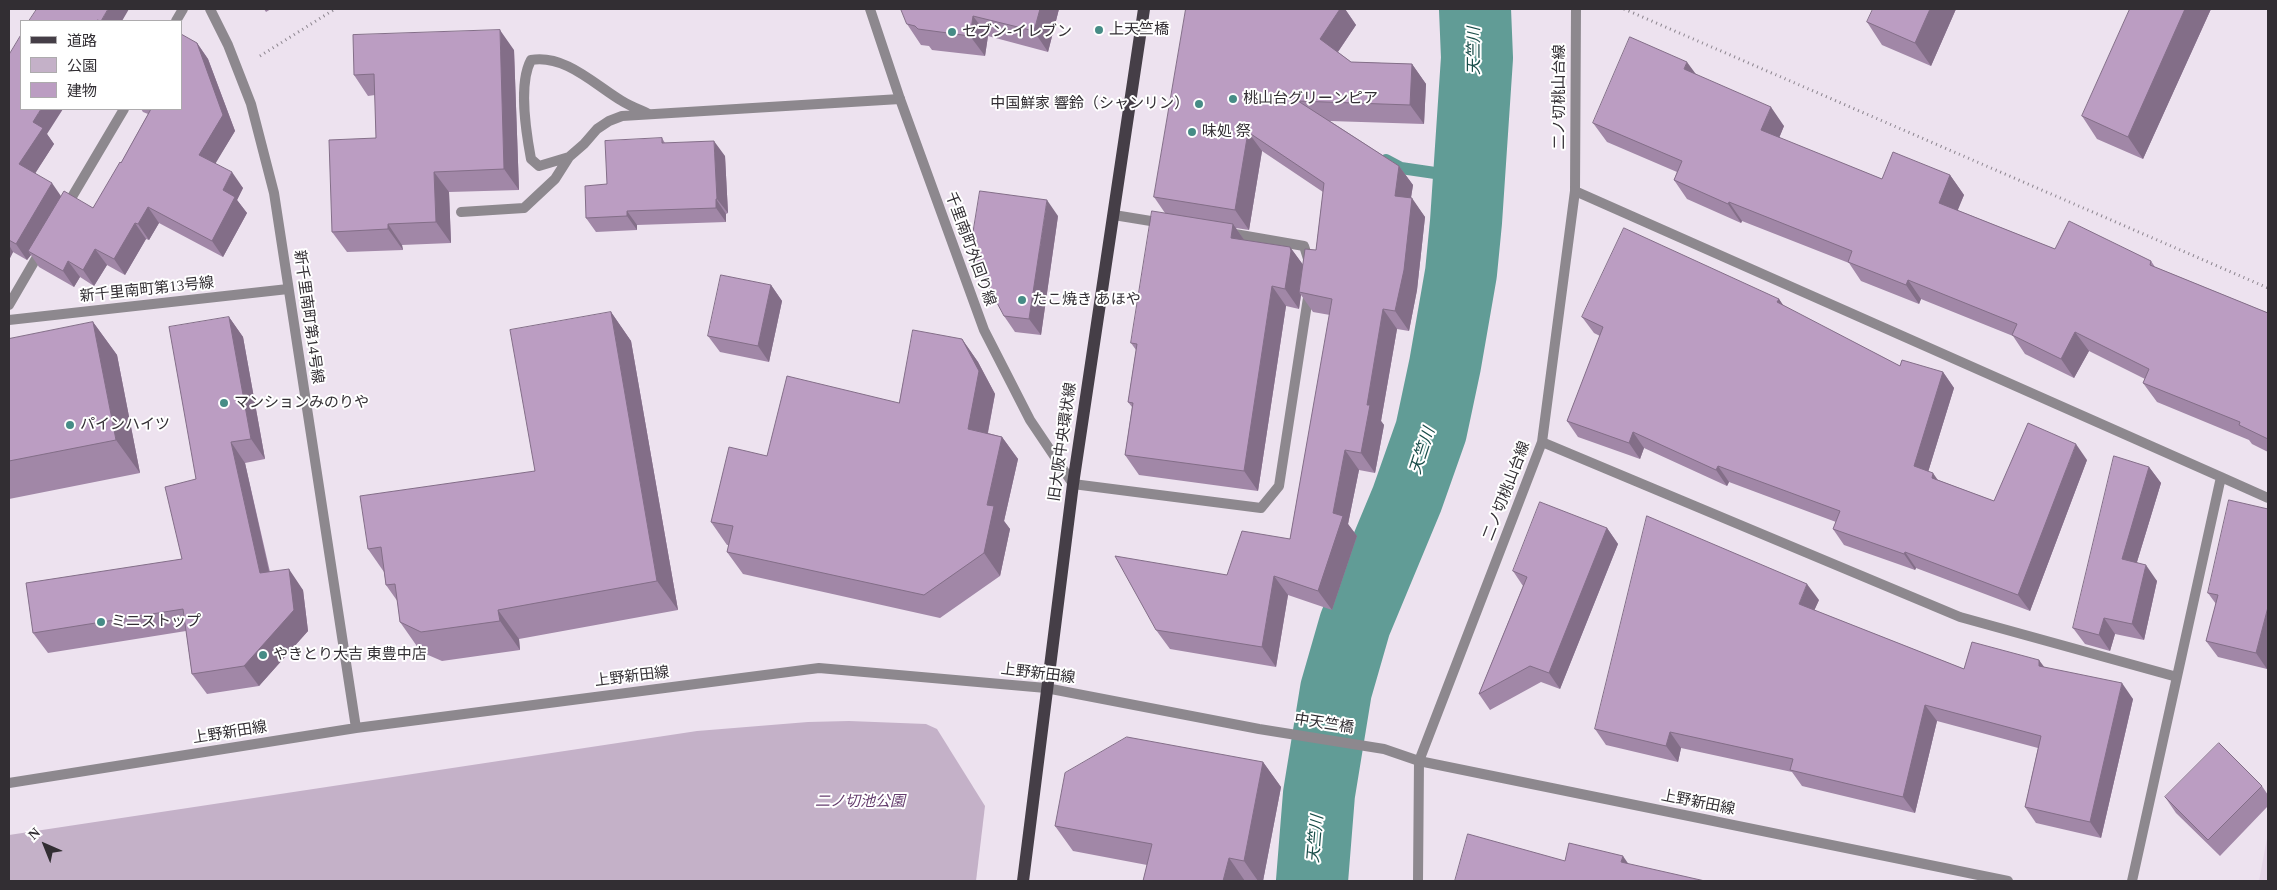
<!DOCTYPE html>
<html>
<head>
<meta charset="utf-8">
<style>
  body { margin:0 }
  #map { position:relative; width:2277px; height:890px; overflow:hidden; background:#ede2ef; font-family:"Times New Roman","Noto Sans JP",serif }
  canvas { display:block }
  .frame { position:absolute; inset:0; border:10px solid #322e33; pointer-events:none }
  .legend { position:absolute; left:20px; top:20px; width:162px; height:90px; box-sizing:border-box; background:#fff; border:1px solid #adabad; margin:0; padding:6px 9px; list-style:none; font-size:15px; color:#322e33 }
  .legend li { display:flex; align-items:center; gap:10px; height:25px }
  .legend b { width:25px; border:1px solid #adabad }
  .north { position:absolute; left:20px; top:820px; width:50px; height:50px; -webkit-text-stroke:4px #fff; paint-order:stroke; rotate:316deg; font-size:14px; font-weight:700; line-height:20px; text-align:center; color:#322e33 }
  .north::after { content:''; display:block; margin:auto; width:18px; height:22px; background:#322e33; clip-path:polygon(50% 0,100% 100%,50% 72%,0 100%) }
</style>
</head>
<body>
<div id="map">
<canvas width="2277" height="890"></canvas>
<div class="frame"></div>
<ul class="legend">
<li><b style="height:6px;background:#453e47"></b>道路</li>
<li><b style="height:14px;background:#c4b1c8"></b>公園</li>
<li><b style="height:14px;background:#bb9dc2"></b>建物</li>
</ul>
<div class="north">N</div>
</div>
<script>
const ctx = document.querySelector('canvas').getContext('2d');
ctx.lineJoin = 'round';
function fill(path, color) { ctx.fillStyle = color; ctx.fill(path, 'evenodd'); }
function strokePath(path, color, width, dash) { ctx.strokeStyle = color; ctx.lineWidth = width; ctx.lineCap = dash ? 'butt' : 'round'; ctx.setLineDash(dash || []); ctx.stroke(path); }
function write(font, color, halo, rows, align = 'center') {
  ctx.font = font + ' "Times New Roman","Noto Sans JP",serif'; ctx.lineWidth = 4; ctx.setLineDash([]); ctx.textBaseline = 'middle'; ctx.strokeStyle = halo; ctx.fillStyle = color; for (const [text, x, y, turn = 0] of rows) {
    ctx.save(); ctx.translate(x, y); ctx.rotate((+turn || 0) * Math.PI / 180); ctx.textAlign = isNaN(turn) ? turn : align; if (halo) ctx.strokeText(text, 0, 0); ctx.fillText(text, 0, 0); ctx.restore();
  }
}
const built = new Path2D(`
  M2268,833V881H2259Z`);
const green = new Path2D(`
  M849,721L926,724L937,729L985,806L976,881H9V835L697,731L808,722Z`);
const stream = new Path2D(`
  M1386,160L1401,168L1469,178`);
const river = new Path2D(`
  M1312,881L1319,794L1336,690L1355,624L1407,499L1431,431L1445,365L1461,273L1466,222L1477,58L1475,9`);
const path = new Path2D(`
  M1624,9L2268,288
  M260,56L335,9`);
const service = new Path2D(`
  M647,113C638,109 630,106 622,101C595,85 565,54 531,60C518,84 526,132 531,159L539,166L569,157L584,144L597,129L609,121L622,116L900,99
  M461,212L524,208L555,179L569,157`);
const minor = new Path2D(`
  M870,9L900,99L984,330L1030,420L1073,484L1261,508L1279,486L1309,291
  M176,21L183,9
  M1575,191L2221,477L2132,881
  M66,207L124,109
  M1114,215L1163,223
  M1229,233L1304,246L1309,262
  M9,305L41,250
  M9,320L288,289
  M1542,442L1960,617L2177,677
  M2221,477L2268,498
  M1418,881L1419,761L1542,442L1575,191L1576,9`);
const tertiary = new Path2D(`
  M210,9L228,45L251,104L274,193L356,728
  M9,783L356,728L819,668L1046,688L1259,729L1384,749L1419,761L2008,881`);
const primary = new Path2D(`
  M1023,881L1073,484L1144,9`);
const wall = new Path2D(`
  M264,9H271L266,12Z
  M901,9H1059L1048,52L988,36L985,56L932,50L929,46L921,45L907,24Z
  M1186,9H1345L1356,25L1338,52L1351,62L1412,64L1426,84L1424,124L1330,121L1399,166L1413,185L1411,198L1425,217L1417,290L1409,331L1397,329L1381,421L1384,425L1375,473L1359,470L1348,524L1357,536L1332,610L1288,595L1276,667L1170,649L1156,630L1227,575L1290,539L1330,315L1313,312L1301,295L1299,309L1286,306L1258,491L1139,475L1125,455L1132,407L1128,402L1136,350L1131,343L1165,213L1154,197ZM1262,151L1323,192L1316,250L1303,265L1290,247L1244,240L1236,228L1249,230Z
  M1956,9L1931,66L1882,45L1867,22Z
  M2130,9H2211L2143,159L2097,139L2082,116Z
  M197,43L208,59L235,131L215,163L243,188L237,200L247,213L223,257L159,223L149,240L146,239L125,275L107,265L94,286L80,277L74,287L39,267L31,255L27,260L13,252L9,260V55L47,134L54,144L35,173L60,196L93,208L121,163L148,114L143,112L141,109H181Z
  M514,50L519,190L449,192L451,243L402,245L403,250L347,252L332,232L376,138L375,95L368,96L354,75Z
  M1695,74L1784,126L1779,138L1882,179L1950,175L1964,195L1957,210L2055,249L2151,261L2155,267L2268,313V452L2252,444L2249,440L2157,402L2143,383L2145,379L2089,351L2074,378L2025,354L2013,336L1921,299L1919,304L1861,281L1849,263L1742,221L1741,223L1687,199L1674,180L1677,172L1607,142L1593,123Z
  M662,138L665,143L725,156L728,213L726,214V222L637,225V230L596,232L586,218L607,184Z
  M1058,216L1041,335L1015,332L1004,316Z
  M771,285L782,301L769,362L720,352L708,336Z
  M1779,299L1783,306L1900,366L1943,372L1954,388L1928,472L1938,480L1994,501L2087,460L2030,611L1916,568L1915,570L1844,545L1833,529L1836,522L1729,482L1727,486L1644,448L1640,459L1578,437L1567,421L1600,336L1594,333L1582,317Z
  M611,312L631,341L678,610L519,639L520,650L442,661L421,652L400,622L398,602L386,585L384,572L368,549L535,471Z
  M229,317L243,337L265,459L245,463L270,572L303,590L308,631L259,686L207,694L192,674L186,631L48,653L33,633L182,559L196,479Z
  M93,322L117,355L140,473L9,499V339Z
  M962,339L978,362L995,394L988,433L1002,437L1018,459L1004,521L1010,529L1000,576L940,618L743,574L727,552L729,545H727L711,522L899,403Z
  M2149,467L2161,483L2137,562L2157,581L2144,640L2115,634L2110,651L2085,644L2073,628Z
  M2268,509V666L2267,669L2218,657L2206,641L2216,604L2208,593Z
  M1607,528L1618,544L1560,689L1541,682L1490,710L1479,694L1523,586L1513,571Z
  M1819,600L1814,610L1964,669L2045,667L2133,699L2101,838L2036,823L2025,807L2038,748L1937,721L1915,813L1802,786L1792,772L1681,748L1678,762L1606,745L1595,729Z
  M1263,762L1281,787L1263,881H1143L1147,865L1073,851L1055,826Z
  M2262,786L2268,795V806L2220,856L2176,813L2165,797Z`);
const shadedWall = new Path2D(`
  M108,9H129L122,21H101Z
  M1040,9H1059L1048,52L1034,31Z
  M1340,9H1345L1356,25L1333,59L1320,39Z
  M1930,9H1956L1931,66L1915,43Z
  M2185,9H2211L2143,159L2128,137Z
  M973,16L988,36L985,56L970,36Z
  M500,30L514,50L519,190L504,169Z
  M197,43L208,59L235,131L211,171L199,155Z
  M1687,62L1701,81L1684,69Z
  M1412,64L1426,84L1424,124L1410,105Z
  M1771,107L1784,126L1774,150L1761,130Z
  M41,109H63L47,134L54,144L31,180L19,164L33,122Z
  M1248,132L1262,151L1249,230L1235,210Z
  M714,141L725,156L728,213L717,199Z
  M1399,166L1413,185L1408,215L1395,196Z
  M232,172L243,188L237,200L247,213L223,257L212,241L223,190Z
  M434,172L449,192L451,243L436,222Z
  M1950,175L1964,195L1953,222L1939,203Z
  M52,183L63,199L28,251L31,255L27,260L16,244Z
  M1412,198L1425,217L1417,290L1409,331L1395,311Z
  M716,199L726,214V222L716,208Z
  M1047,200L1058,216L1041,335L1029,319Z
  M1729,202L1742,221L1741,223L1728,204Z
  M148,207L159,223L149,240L138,224Z
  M627,211L637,225V230L627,216Z
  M135,223L146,239L125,275L114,259Z
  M388,224L402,245L403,250L388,229Z
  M1233,224L1247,244L1231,238Z
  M9,245L13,252L9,260Z
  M1290,247L1304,266L1299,292L1301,295L1299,309L1285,289Z
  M95,249L107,265L94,286L83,270Z
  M68,261L80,277L74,287L63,271Z
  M1908,280L1921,299L1919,304L1906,285Z
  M771,285L782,301L769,362L758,346Z
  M1272,286L1286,306L1258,491L1244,471Z
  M1779,299L1790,315L1777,302Z
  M1383,309L1397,329L1381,421L1384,425L1375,473L1361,453L1367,405Z
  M611,312L631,341L678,610L657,581Z
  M229,317L243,337L265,459L251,439Z
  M93,322L117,355L140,473L116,440Z
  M2075,332L2089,351L2074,378L2061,359Z
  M962,339L978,362L995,394L984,452L968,429Z
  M1943,372L1954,388L1925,482L1914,466Z
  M1633,432L1644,448L1640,459L1629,443Z
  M1002,437L1018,459L1004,521L1010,529L1000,576L984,553L987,505Z
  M231,442L245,463L274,594L260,573Z
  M2076,444L2087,460L2030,611L2018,595Z
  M1345,450L1359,470L1348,524L1357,536L1332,610L1318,591Z
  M1718,466L1729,482L1727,486L1716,470Z
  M2149,467L2161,483L2133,575L2122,559Z
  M1933,473L1944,489L1932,478Z
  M1607,528L1618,544L1560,689L1549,673Z
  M1905,552L1916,568L1915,570L1904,554Z
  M2146,565L2157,581L2144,640L2132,624Z
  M289,569L303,590L308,631L259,686L244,666Z
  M1274,576L1288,595L1276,667L1262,647Z
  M1807,584L1819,600L1810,620L1799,604Z
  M2268,607V666L2267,669L2256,653Z
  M498,610L519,639L520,650L500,621Z
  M2104,618L2115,634L2110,651L2099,635Z
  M2039,660L2051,676L2039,666Z
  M2122,683L2133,699L2101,838L2090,822Z
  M1925,705L1937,721L1915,813L1903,797Z
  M1670,732L1681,748L1678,762L1666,746Z
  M1263,762L1281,787L1263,881H1258L1244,861Z
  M1623,856L1634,872L1621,862Z
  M1229,858L1245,881H1223Z`);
const building = new Path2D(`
  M37,9H108L101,21L97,20L96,21H29Z
  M901,9H1040L1034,31L973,16L970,36L918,29L915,26L907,24Z
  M1186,9H1340L1320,39L1351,62L1412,64L1410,105L1298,101L1399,166L1395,196L1412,198L1404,270L1395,311L1383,309L1367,405H1370L1361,453L1345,450L1333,513L1343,516L1318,591L1274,576L1262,647L1156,630L1115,556L1227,575L1242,531L1290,539L1332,299L1299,292L1305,249L1316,250L1324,183L1248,132L1235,210L1154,197Z
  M1873,9H1930L1915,43L1867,22Z
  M2130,9H2185L2128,137L2082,116Z
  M500,30L504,169L434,172L436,222L388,224V229L332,232L329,140L376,138L374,74L354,75L353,35Z
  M181,34L197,43L223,115L199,155L232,172L223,190L235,197L212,241L148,207L138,224L135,223L114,259L95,249L83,270L68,261L63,271L28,251L64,191L93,208L120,162L121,163L151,109H181Z
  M21,35V109H41L33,122L43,128L19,164L52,183L16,244L9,240V55Z
  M1630,37L1687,62L1684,69L1771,107L1761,130L1882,179L1893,152L1950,175L1939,203L2055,249L2069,221L2151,261L2150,265L2268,313V439L2239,425L2240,422L2143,383L2149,369L2075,332L2061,359L2012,335L2017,324L1908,280L1906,285L1848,262L1852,251L1729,202L1728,204L1674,180L1682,161L1593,123Z
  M662,138V143L714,141L717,199H716V208L627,211V216L586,218L585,186L607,184L605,141Z
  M980,191L1047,200L1029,319L1004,316L970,252Z
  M1152,211L1233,224L1231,238L1290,247L1291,251L1285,289L1272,286L1244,471L1125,455L1133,403L1128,402L1137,344L1131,343Z
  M1624,228L1779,299L1777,302L1900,366L1902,360L1943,372L1914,466L1933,473L1932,478L1994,501L2028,423L2076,444L2018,595L1905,552L1904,554L1833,529L1840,511L1718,466L1716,470L1633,432L1629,443L1567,421L1603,327L1582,317Z
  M721,275L771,285L758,346L708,336Z
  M611,312L657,581L498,610L500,621L421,632L400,622L395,584L386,585L381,547L368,549L360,496L535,471L510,330Z
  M229,317L251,439L231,442L260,573L289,569L294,610L244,666L192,674L183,609L33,633L26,583L182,559L165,487L196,479L169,327Z
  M93,322L116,440L9,461V339Z
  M913,330L962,339L979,371L968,429L1002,437L987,505L994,506L984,553L924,595L727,552L733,526L711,522L729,447L767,456L787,376L899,403Z
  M2114,456L2149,467L2122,559L2146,565L2132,624L2104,618L2099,635L2073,628Z
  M2229,500L2268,509V607L2256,653L2206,641L2218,595L2208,593Z
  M1540,502L1607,528L1549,673L1530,666L1479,694L1527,577L1513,571Z
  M1647,516L1807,584L1799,604L1964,669L1972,642L2039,660V666L2122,683L2090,822L2025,807L2041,736L1925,705L1903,797L1790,770L1793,759L1670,732L1666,746L1595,729Z
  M1127,737L1263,762L1244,861L1229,858L1223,881H1143L1152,844L1055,826L1065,773Z
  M2219,743L2262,786L2208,840L2165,797Z
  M1468,834L1565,861L1569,843L1623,856L1621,862L1705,881H1455Z`);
const markers = [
  [1099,30,5,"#468c86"],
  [952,32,5,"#468c86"],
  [1233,99,5,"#468c86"],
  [1199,104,5,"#468c86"],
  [1192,132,5,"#468c86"],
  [1022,300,5,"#468c86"],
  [224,403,5,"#468c86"],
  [70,425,5,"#468c86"],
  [101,622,5,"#468c86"],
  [263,655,5,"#468c86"]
];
const poiNames = [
  ["上天竺橋",1109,30],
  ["セブン-イレブン",962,32],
  ["桃山台グリーンピア",1243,99],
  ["中国鮮家 響鈴（シャンリン）",1189,104,"right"],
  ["味処 祭",1202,132],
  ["たこ焼き あほや",1032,300],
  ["マンションみのりや",234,403],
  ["パインハイツ",80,425],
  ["ミニストップ",111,622],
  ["やきとり大吉 東豊中店",273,655]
];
const streetNames = [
  ["二ノ切桃山台線",1560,97,-90],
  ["千里南町外回り線",970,249,70],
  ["新千里南町第13号線",147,290,-6],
  ["新千里南町第14号線",308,317,82],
  ["旧大阪中央環状線",1063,442,-82],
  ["二ノ切桃山台線",1507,491,-69],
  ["上野新田線",1038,674,7],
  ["上野新田線",632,677,-7],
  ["中天竺橋",1324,724,9],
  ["上野新田線",230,733,-9],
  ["上野新田線",1698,803,11]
];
const parkNames = [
  ["二ノ切池公園",860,802]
];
const waterNames = [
  ["天竺川",1475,51,-90],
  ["天竺川",1423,451,-72],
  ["天竺川",1316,839,-85]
];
fill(built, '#e5d5e8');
fill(green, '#c4b1c8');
strokePath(stream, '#619c96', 12);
strokePath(river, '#619c96', 72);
strokePath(path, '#8c858e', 3, [1, 4]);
strokePath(service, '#8d888e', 10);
strokePath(minor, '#8d888e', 10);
strokePath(tertiary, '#8d888e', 10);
strokePath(primary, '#453e47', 12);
fill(wall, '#a187a7');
fill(shadedWall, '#836e88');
fill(building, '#bb9dc2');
strokePath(building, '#836e88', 1);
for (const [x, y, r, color] of markers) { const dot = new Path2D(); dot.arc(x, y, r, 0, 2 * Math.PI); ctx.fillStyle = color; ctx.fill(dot); strokePath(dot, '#fff', 2); }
write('15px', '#322e33', '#fff', poiNames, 'left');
write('15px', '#322e33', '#fff', streetNames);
write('italic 15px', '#643c6d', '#fff', parkNames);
write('italic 16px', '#194d49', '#fff', waterNames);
</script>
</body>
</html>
